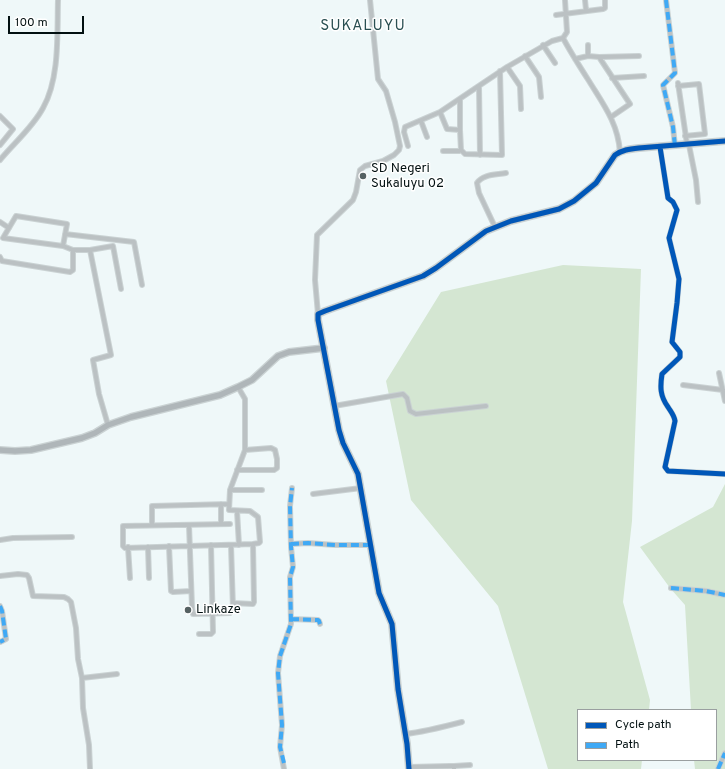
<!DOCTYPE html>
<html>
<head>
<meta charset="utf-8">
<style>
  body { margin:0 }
  #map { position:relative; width:725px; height:769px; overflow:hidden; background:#eff8f9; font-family:Overpass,sans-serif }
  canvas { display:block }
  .legend { position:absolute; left:577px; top:709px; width:140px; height:52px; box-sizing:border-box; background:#fff; border:1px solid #9a9fa0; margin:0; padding:5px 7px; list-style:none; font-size:12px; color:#021011 }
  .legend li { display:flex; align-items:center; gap:8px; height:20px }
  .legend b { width:20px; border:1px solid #9a9fa0 }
  .scale { position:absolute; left:8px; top:16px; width:76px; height:18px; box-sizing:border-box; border:2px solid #021011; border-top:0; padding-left:5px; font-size:12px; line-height:14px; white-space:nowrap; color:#021011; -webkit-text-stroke:3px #fff; paint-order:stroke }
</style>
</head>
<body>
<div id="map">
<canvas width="725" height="769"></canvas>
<ul class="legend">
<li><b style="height:5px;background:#0057b8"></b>Cycle path</li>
<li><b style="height:5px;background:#3fa9f5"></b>Path</li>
</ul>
<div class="scale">100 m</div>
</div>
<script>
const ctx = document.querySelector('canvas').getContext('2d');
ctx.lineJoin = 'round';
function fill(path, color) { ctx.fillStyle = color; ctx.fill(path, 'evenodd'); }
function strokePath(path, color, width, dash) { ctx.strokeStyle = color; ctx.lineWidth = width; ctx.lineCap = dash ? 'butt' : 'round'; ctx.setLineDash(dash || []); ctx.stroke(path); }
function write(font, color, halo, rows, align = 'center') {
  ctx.font = font + ' Overpass,sans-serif'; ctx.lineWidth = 3; ctx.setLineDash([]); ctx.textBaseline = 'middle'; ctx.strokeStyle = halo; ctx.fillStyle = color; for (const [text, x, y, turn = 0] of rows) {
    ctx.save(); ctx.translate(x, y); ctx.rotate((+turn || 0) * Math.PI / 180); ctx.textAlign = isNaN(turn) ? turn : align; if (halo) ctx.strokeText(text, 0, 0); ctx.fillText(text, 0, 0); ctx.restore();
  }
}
const green = new Path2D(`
  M563,265L641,269L632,521L623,602L650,700L649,710H578V760H642L641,769H548L498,606L411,500L386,381L441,292Z
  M725,484V769H695L694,760H716V710H691L685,605L670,588L640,547L713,507Z`);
const street = new Path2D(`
  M585,0L586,10
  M666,0L675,73L663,85L673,127L675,146
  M556,15L603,9L605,8V0
  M563,38L567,32L565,0
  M543,45L555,63
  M525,56L539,77L541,97
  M588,56L599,57L630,104L611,117
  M599,57L639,56
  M575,59L588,56V45
  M507,67L520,86L521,109
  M612,78L644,76
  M678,83L687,144
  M479,86L480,155
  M678,86L699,84L705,134L685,136
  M460,99V130
  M440,112L447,129L460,130L461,150L459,151H443
  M0,116L13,129L0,145
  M421,121L427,137
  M689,145L696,180L698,202
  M408,146L404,132L405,127L440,112L507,67L552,41L563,38C571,53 580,67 589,81C603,104 618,123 620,152
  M660,147L668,198L673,202L677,210L669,238L679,279L677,303L672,342L680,352V357L662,374C660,387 660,396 668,407C671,412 674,415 675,421L665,467L668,471L725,474
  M461,150L465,154L502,155L500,71
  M0,160C14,143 33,127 43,108C60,78 57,33 58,0
  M0,222L9,228
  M495,227L479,193L477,183C483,174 496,175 506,173
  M65,234L134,242L142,285
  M73,250H90L111,355L93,360L99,394L108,425
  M90,250L113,246L121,289
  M0,257L2,261L70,272L73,270V250L63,246L67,224L16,216L3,238L63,246
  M318,314L315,280L317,235L353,200L356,192L360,170L365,166L383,161L394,155L399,150L400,146L395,122L386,91L378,79L370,0
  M719,373L725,401
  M683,385L723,390
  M334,406L403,394L407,398L410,411L416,414L486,406
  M237,470H274L277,468V459L275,450L271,448L245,450
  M230,490H262
  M313,494L361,488
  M221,504V524
  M237,511L239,545
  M230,524L123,526V546L125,548L253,544
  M152,525V506L229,504
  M189,525L192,607L193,614L230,613L233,609L231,545
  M0,540L13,538L72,537
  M291,544L308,543L335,545H371
  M169,546L171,591L173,592L191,591
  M128,547L130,578
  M148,547L149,578
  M0,576L18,574L27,575L29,578L33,596L64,597L68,599L71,602L76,628L78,659L82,678L83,708L89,745L90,769
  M671,588L706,591L725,595
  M233,603L253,604L254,602L253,544L259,543L260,542L258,517L250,511L229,510L230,490L245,450V399L238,387
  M0,606L2,611L6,639L0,642
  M291,619L318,620L319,621L320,624
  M199,634H211L213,632L211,545
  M82,678L117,674
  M405,734C424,732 443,727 462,722
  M454,766L470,765
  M409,767L450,766H454V769
  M284,769L280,747L282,725L278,673L280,656L291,624L290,577L293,567L291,547L290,506L292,488
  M718,769L725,753`);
const secondary = new Path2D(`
  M0,450L15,451L31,450L82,438L95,433L108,425L131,417L220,395L238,387L252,380L278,356L289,352L324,348
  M409,769L407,744L398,689L392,624L379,593L358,474L343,443L339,430L318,320V314L325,311L423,276L436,268L486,231L511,221L559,209L574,201L596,183L615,155C622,150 629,149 639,148L725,141`);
const quiet = new Path2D(`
  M666,0L675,73L663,85L673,127L675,146
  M291,544L308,543L335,545H371
  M671,588L706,591L725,595
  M0,606L2,611L6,639L0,642
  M291,619L318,620L319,621L320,624
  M284,763L280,747L282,725L278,673L280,656L291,624L290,577L293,567L291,547L290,506L292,488
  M718,769L725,753`);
const cycleway = new Path2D(`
  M660,147L668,198L673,202L677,210L669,238L679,279L677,303L672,342L680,352V357L662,374C660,387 660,396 668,407C671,412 674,415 675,421L665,467L668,471L725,474
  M409,769L407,744L398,689L392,624L379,593L358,474L343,443L339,430L318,320V314L325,311L423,276L436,268L486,231L511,221L559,209L574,201L596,183L615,155C622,150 629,149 639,148L725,141`);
const markers = [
  [363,176,4,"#556162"],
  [188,610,4,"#556162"]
];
const poiNames = [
  ["SD Negeri",371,169],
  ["Sukaluyu 02",371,184],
  ["Linkaze",196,610]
];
const quarterNames = [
  ["SUKALUYU",363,27]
];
fill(green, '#d4e6d2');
strokePath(street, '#cad2d3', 6);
strokePath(secondary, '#cad2d3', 8);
strokePath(street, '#bbc1c3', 4);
strokePath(secondary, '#afb6b9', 5.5);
strokePath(quiet, '#3fa9f5', 4, [8, 4]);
strokePath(cycleway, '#0057b8', 5);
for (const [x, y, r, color] of markers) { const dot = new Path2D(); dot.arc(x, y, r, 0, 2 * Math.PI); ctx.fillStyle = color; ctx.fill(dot); strokePath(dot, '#fff', 1.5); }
write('13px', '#021011', '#fff', poiNames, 'left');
ctx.letterSpacing = '1px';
write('15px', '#294f52', '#fff', quarterNames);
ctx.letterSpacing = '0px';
</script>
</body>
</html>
